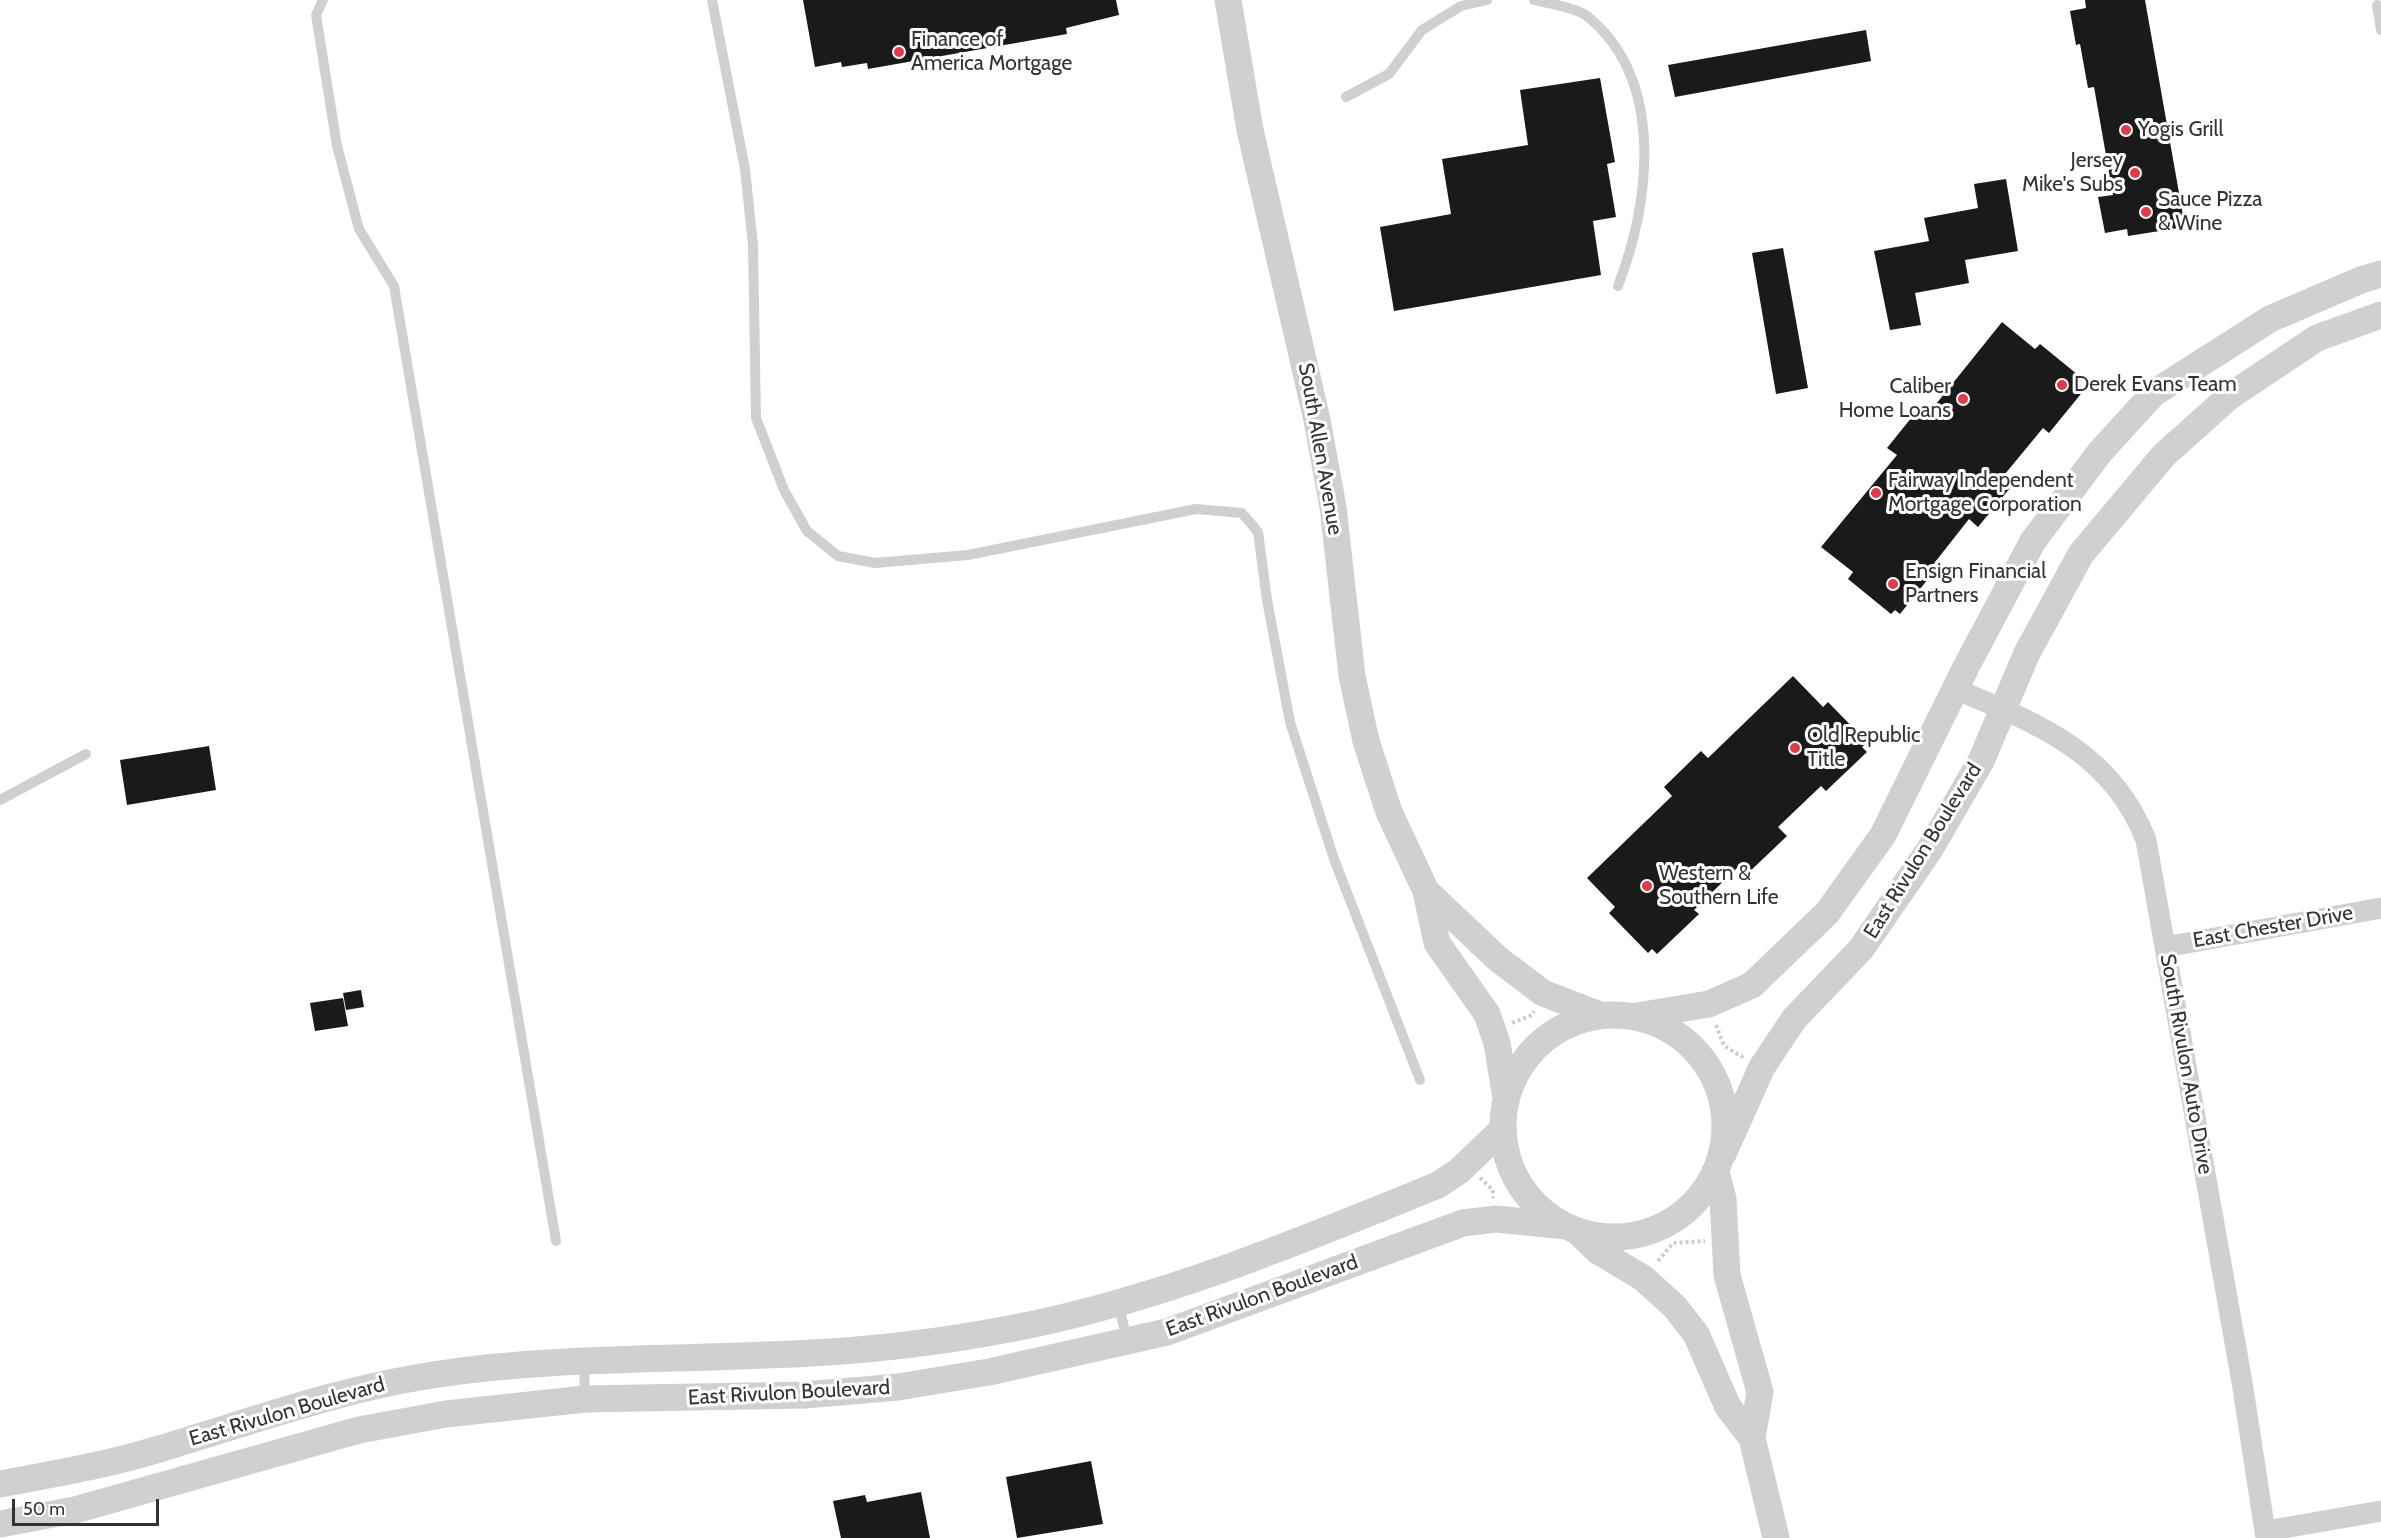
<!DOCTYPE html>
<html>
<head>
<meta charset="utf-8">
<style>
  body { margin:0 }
  #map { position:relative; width:2381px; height:1538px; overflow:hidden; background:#fff; font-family:Cabin,sans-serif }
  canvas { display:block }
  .scale { position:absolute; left:12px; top:1499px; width:147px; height:27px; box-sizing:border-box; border:3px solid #333; border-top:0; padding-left:8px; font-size:18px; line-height:21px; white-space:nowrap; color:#333; -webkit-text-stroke:4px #fff; paint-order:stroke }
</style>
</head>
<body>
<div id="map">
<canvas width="2381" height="1538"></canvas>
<div class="scale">50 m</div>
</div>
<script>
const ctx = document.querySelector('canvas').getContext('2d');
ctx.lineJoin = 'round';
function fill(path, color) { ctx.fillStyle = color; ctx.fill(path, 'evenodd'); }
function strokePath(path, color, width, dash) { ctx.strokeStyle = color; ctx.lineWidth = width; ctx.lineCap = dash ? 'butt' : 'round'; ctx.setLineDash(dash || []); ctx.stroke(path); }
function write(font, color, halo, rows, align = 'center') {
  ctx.font = font + ' Cabin,sans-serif'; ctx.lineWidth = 6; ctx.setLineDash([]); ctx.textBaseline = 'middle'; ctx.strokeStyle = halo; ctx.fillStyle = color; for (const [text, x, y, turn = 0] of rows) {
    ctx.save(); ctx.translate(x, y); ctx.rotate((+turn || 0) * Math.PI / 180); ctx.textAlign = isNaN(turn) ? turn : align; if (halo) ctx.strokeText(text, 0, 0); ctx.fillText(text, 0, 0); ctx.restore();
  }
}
const building = new Path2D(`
  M803,0H1116L1119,15L1066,28L1067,34L868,69L867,63L842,67L841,62L815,67Z
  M2085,0H2145L2185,227L2128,236L2127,229L2105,233L2098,197L2113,195L2094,87L2088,88L2080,44L2076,45L2070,11L2086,8Z
  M1866,30L1871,61L1675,97L1668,65Z
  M1600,78L1615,162L1607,164L1616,217L1593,221L1601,275L1394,311L1380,227L1451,214L1442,159L1528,145L1520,90Z
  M2006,179L2018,251L1965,260L1969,283L1915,293L1921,325L1890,330L1874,251L1929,241L1924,218L1978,208L1974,184Z
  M1783,248L1808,388L1776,394L1752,253Z
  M2002,322L2035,349L2040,344L2083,379L2079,384L2085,389L2049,433L2043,428L2005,474L2015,482L1978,527L1969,519L1932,566L1936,569L1900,614L1895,610L1891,614L1848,579L1853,572L1821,547L1897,455L1887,448L1920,407L1928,414Z
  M1793,676L1823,707L1828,702L1867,742L1862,747L1867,752L1826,791L1821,786L1778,827L1787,836L1745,876L1737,868L1694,910L1699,914L1657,954L1652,949L1648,953L1609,913L1615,907L1587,878L1672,796L1664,787L1701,751L1708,758Z
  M209,746L216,790L127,805L120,760Z
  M361,990L364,1007L346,1010L343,993Z
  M343,998L348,1026L315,1031L310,1003Z
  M1091,1461L1103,1524L1017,1538L1006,1477Z
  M921,1492L930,1538H841L833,1501L865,1495L867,1502Z`);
const path = new Path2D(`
  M1512,1023L1532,1015L1534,1011
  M1716,1025L1724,1046L1744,1058
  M1480,1178L1493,1190V1198
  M1658,1261L1673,1243L1705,1241`);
const service = new Path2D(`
  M323,0L316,15L337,146L359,229L394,286L556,1241
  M712,0L745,169L753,245L756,418L784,490L807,531L838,556L875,563L968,555L1196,509L1242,513L1258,532L1267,600L1290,722L1334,859L1420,1080
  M1534,0C1547,3 1577,8 1587,16C1666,80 1650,202 1618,286
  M2377,5L2381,30
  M1346,97L1389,74L1422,30L1461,6L1487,0
  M0,800L86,754
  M1118,1304L1128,1342
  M584,1362L585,1399`);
const minor = new Path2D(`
  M1955,689C2037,723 2112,752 2146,840L2242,1382L2266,1538
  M2165,947L2381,908
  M2266,1531L2381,1511`);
const tertiary = new Path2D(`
  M1228,0L1250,130L1317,420L1333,507L1352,676L1366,741L1389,812L1426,891L1437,943L1487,1014L1497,1043L1506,1098
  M1426,891L1498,959L1543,993L1600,1015
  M1503 1126a111 111 0 1 1 222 0a111 111 0 1 1-222 0Z
  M1637,1016L1709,1004L1752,985L1827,913L1883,835L1966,667L2033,541L2100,452L2154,393L2270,319L2361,280L2381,274
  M1723,1154L1762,1067L1794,1019L1861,949L1930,849L1981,761L2027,653L2081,554L2164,455L2230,396L2317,338L2381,315
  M1716,1172L1723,1199L1727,1275L1760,1392L1752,1438L1776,1538
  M1577,1231L1598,1251L1643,1278L1675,1307L1696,1334L1728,1407L1752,1438
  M0,1484C54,1474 107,1465 159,1449C253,1421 342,1388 439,1374C547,1358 657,1360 765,1355C839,1353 914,1346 987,1333C1144,1307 1290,1245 1438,1185L1459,1171L1503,1129
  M0,1524L75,1510L359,1430L446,1414L585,1399L805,1395L898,1387L989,1372L1167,1332L1463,1223L1496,1219L1566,1226`);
const markers = [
  [899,52,6,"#e63946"],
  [2126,130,6,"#e63946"],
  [2135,173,6,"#e63946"],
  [2146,212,6,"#e63946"],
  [2062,385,6,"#e63946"],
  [1963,399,6,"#e63946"],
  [1876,493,6,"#e63946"],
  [1893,584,6,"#e63946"],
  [1795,748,6,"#e63946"],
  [1647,886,6,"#e63946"]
];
const poiNames = [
  ["Finance of",911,40],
  ["America Mortgage",911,64],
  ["Yogis Grill",2138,130],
  ["Jersey",2123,161,"right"],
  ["Mike's Subs",2123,185,"right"],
  ["Sauce Pizza",2158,200],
  ["& Wine",2158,224],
  ["Derek Evans Team",2074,385],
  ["Caliber",1951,387,"right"],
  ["Home Loans",1951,411,"right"],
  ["Fairway Independent",1888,481],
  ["Mortgage Corporation",1888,505],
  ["Ensign Financial",1905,572],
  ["Partners",1905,596],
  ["Old Republic",1807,736],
  ["Title",1807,760],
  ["Western &",1659,874],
  ["Southern Life",1659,898]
];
const streetNames = [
  ["South Allen Avenue",1320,449,80],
  ["East Rivulon Boulevard",1923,851,-58],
  ["East Chester Drive",2273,927,-10],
  ["South Rivulon Auto Drive",2186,1064,80],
  ["East Rivulon Boulevard",1262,1296,-20],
  ["East Rivulon Boulevard",789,1393,-3],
  ["East Rivulon Boulevard",287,1412,-16]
];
fill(building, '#1a1a1a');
strokePath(path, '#cdcdcd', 4, [3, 3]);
strokePath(service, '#d0d0d0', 10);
strokePath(minor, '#d0d0d0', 21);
strokePath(tertiary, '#d0d0d0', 27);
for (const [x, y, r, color] of markers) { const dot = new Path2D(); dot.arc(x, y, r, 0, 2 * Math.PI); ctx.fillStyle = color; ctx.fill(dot); strokePath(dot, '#fff', 2); }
write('21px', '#333', '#fff', poiNames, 'left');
write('21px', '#333', '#fff', streetNames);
</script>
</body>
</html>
